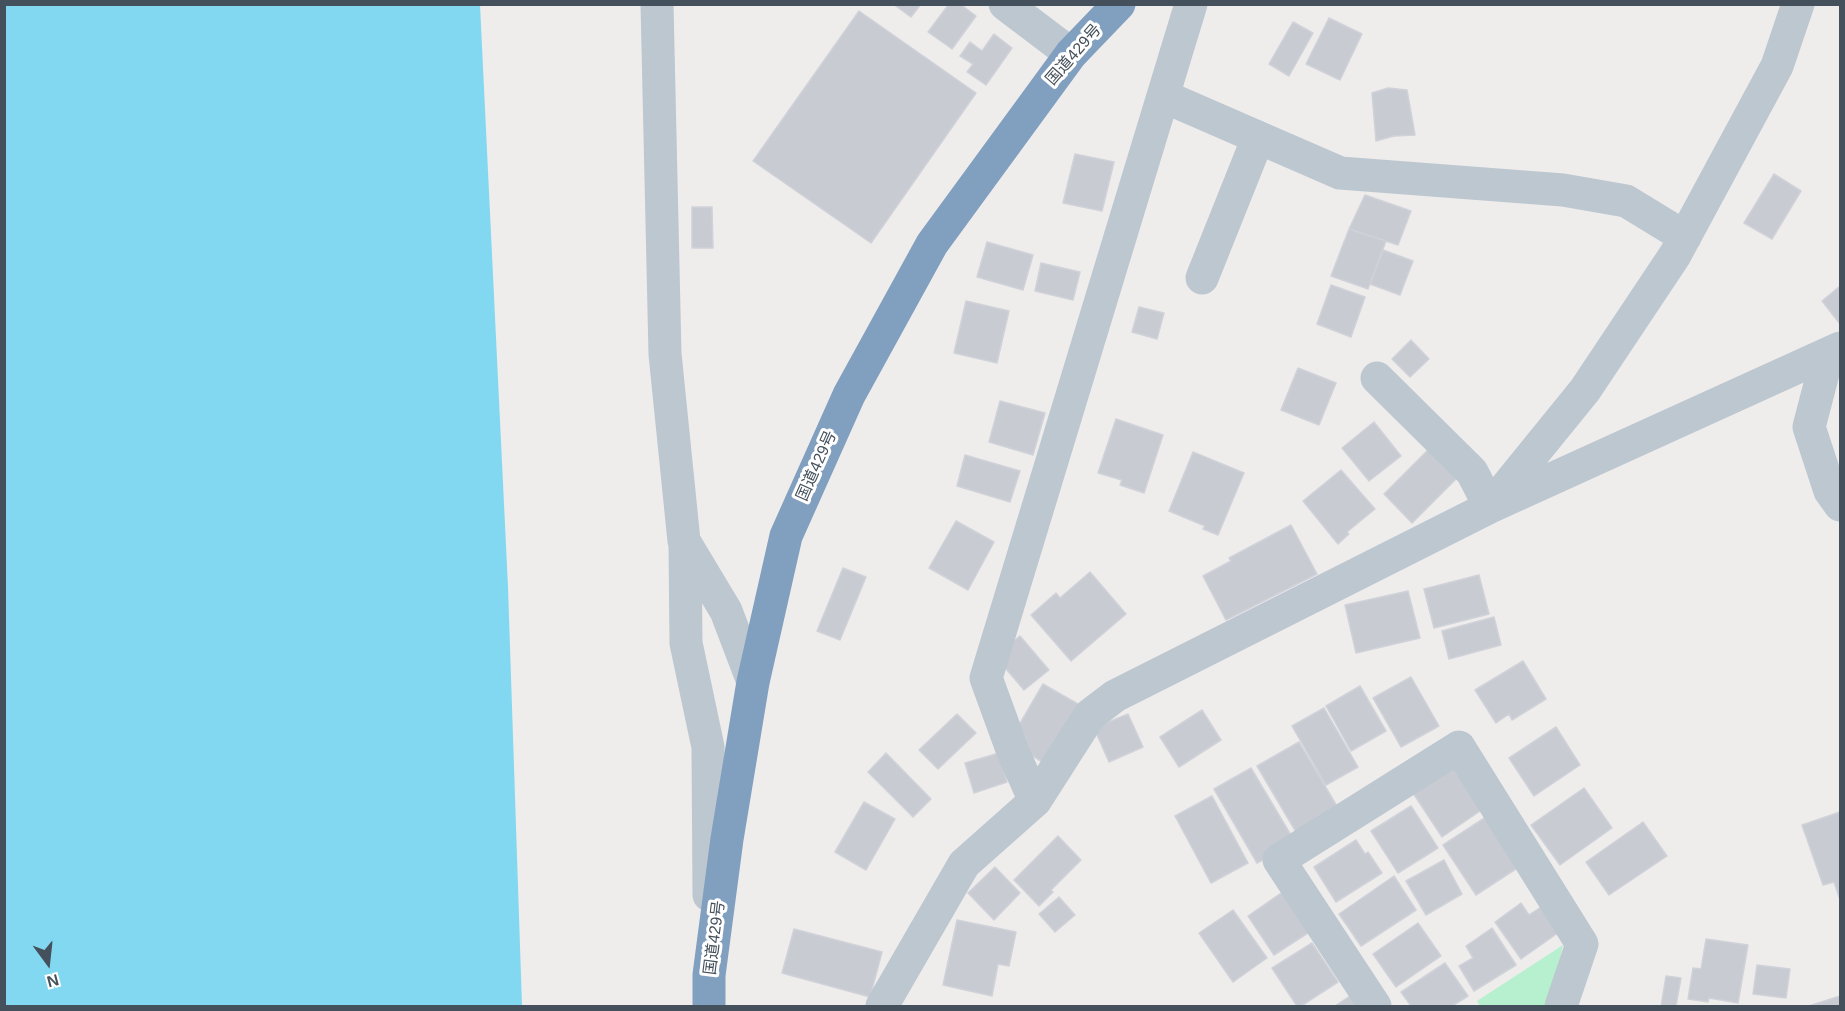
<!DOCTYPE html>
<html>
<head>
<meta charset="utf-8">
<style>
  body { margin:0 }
  #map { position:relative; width:1845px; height:1011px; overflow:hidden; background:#efecec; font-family:Helvetica,sans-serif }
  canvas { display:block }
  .frame { position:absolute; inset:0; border:6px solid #44505b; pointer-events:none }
  .north { position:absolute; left:18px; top:933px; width:60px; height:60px; -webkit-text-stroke:4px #fff; paint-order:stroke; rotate:165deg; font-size:16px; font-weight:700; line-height:24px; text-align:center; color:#44505b }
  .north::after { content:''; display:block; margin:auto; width:21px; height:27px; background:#44505b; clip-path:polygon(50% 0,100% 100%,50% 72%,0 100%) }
</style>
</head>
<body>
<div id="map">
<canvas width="1845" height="1011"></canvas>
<div class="frame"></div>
<div class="north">N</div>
</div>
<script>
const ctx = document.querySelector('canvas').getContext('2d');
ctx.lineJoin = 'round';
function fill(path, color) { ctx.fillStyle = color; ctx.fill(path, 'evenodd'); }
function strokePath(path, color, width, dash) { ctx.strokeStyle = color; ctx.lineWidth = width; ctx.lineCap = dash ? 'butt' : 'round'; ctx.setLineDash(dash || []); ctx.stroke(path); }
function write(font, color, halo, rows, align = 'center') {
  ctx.font = font + ' Helvetica,"Noto Sans JP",sans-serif'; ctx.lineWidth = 6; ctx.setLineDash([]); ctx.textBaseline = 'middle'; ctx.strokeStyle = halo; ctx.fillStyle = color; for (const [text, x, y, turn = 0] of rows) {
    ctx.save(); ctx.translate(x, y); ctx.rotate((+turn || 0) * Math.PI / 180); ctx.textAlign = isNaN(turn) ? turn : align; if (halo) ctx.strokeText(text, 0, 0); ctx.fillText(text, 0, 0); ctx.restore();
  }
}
const green = new Path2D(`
  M1563,945L1549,1006H1480L1477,1001Z`);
const water = new Path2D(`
  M5,4L480,5L508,587L522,1006H5Z`);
const building = new Path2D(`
  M893,4H921L911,17Z
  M949,4H960L976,16L952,49L928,32Z
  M859,11L976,93L871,243L753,161Z
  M1329,18L1362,34L1340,80L1306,64Z
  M1293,22L1313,33L1289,76L1269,64Z
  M994,34L1012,48L986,85L967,72L973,64L960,56L970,42L982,51Z
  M1388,88L1407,90L1415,135L1394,136L1376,141L1372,93Z
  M1075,154L1114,162L1102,211L1063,203Z
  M1774,174L1801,191L1772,239L1744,223Z
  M1365,195L1411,211L1398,245L1349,229Z
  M692,207H712L713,248H692Z
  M1349,229L1386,241L1368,289L1331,276Z
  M987,242L1033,255L1023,290L977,277Z
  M1383,250L1413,261L1400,295L1370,284Z
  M1041,263L1080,272L1073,300L1035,291Z
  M1331,285L1365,297L1351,337L1317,324Z
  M1840,286V324L1822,301Z
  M966,301L1009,311L997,363L954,353Z
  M1139,307L1164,313L1157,339L1132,332Z
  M1411,340L1429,359L1410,377L1392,359Z
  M1298,368L1336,383L1319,425L1281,410Z
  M1000,401L1045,413L1033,455L989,442Z
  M1116,419L1163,435L1144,493L1120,485L1122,480L1098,473Z
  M1374,422L1401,456L1369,481L1342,448Z
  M1431,447L1459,476L1412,523L1384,494Z
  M1193,452L1244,473L1218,535L1203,529L1205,526L1169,511Z
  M965,455L1020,471L1010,502L957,486Z
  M1341,470L1375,509L1347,532L1349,534L1338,544L1303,501Z
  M956,521L994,542L968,590L929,568Z
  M1291,525L1317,574L1226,620L1203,576L1231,561L1229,558Z
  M843,568L866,577L840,640L817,631Z
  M1090,572L1126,614L1071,661L1031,615L1056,593L1060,598Z
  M1479,575L1489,614L1434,628L1424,589Z
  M1408,591L1420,638L1356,653L1345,605Z
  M1494,617L1501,645L1449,659L1442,631Z
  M1020,636L1049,670L1024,690L995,656Z
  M1523,661L1546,699L1512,720L1509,714L1496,723L1475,690Z
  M1411,677L1439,726L1401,747L1373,698Z
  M1043,684L1078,704L1044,763L1020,748L1026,738L1015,732Z
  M1360,686L1386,731L1351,751L1326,706Z
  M1324,708L1358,767L1326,785L1292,726Z
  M1202,710L1221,740L1179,767L1160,737Z
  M957,714L976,733L938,769L919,750Z
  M1128,714L1143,747L1109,762L1094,728Z
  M1556,727L1580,765L1534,796L1509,758Z
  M1299,742L1338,808L1296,832L1257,766Z
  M886,753L931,799L913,817L868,772Z
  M999,753L1007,782L974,793L965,763Z
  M1460,765L1486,807L1442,837L1413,793Z
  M1251,768L1295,842L1257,863L1214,789Z
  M1584,788L1612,828L1560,865L1531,825Z
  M1212,796L1248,863L1211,883L1175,816Z
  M864,802L895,819L866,870L835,852Z
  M1411,806L1438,848L1398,873L1371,831Z
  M1840,812V896L1839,897L1834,882L1823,885L1802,825Z
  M1489,815L1522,865L1476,895L1443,845Z
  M1643,822L1667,856L1609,895L1586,862Z
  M1058,836L1081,860L1051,890L1053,892L1039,906L1014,880Z
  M1356,840L1365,854L1368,852L1382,873L1336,902L1314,867Z
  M1444,860L1462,894L1426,915L1406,881Z
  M995,867L1020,893L994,920L968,893Z
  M1394,876L1416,910L1361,946L1339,914Z
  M1284,891L1311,931L1274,955L1248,916Z
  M1059,897L1075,915L1055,932L1039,914Z
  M1521,903L1529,915L1544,905L1562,930L1521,959L1495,922Z
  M1233,910L1267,958L1233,982L1199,933Z
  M957,920L1016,932L1009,966L998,964L992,996L943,985Z
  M1418,923L1441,956L1396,987L1373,954Z
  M1492,928L1516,965L1474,991L1459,966L1473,958L1466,946Z
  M794,929L882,952L870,997L782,973Z
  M1706,939L1748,945L1738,1003L1709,998L1708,1002L1688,999L1693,968L1701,969Z
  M1312,943L1338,982L1301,1006H1297L1272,968Z
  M1445,963L1468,996L1452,1006H1411L1401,992Z
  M1757,965L1790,969L1786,998L1753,994Z
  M1666,976L1681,978L1676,1006H1661Z
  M1350,996L1357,1006H1335Z
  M1840,996V1006H1809Z`);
const minor = new Path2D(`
  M657,4L665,354L684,541L726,611L753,682
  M1005,4L1071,54
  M1163,96L1340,173L1563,190L1626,201L1685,237
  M1202,278L1258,138
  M1828,354L1809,427L1830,491L1840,505
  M1377,378L1472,472L1490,507L1585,390L1675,255L1777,66L1798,4
  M685,544L686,643L708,747L709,895
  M1035,801L1013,752L986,678L1191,4
  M882,1006L964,864L1035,801L1090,715L1115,696L1490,507L1840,348
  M1375,1006L1279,860L1459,747L1582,944L1561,1006`);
const highway = new Path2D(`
  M709,1006V975L727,839L753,682L786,536L849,395L932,244L1071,54L1119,4`);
const streetNames = [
  ["国道429号",1074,55,-49],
  ["国道429号",817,466,-66],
  ["国道429号",715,938,-83]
];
fill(green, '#b7f0ce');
fill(water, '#82d8f0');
fill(building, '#c9cbd2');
strokePath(building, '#d0d2d9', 1.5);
strokePath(minor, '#bcc7d0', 33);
strokePath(highway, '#819fbf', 33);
write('16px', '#44505b', '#fff', streetNames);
</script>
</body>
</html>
